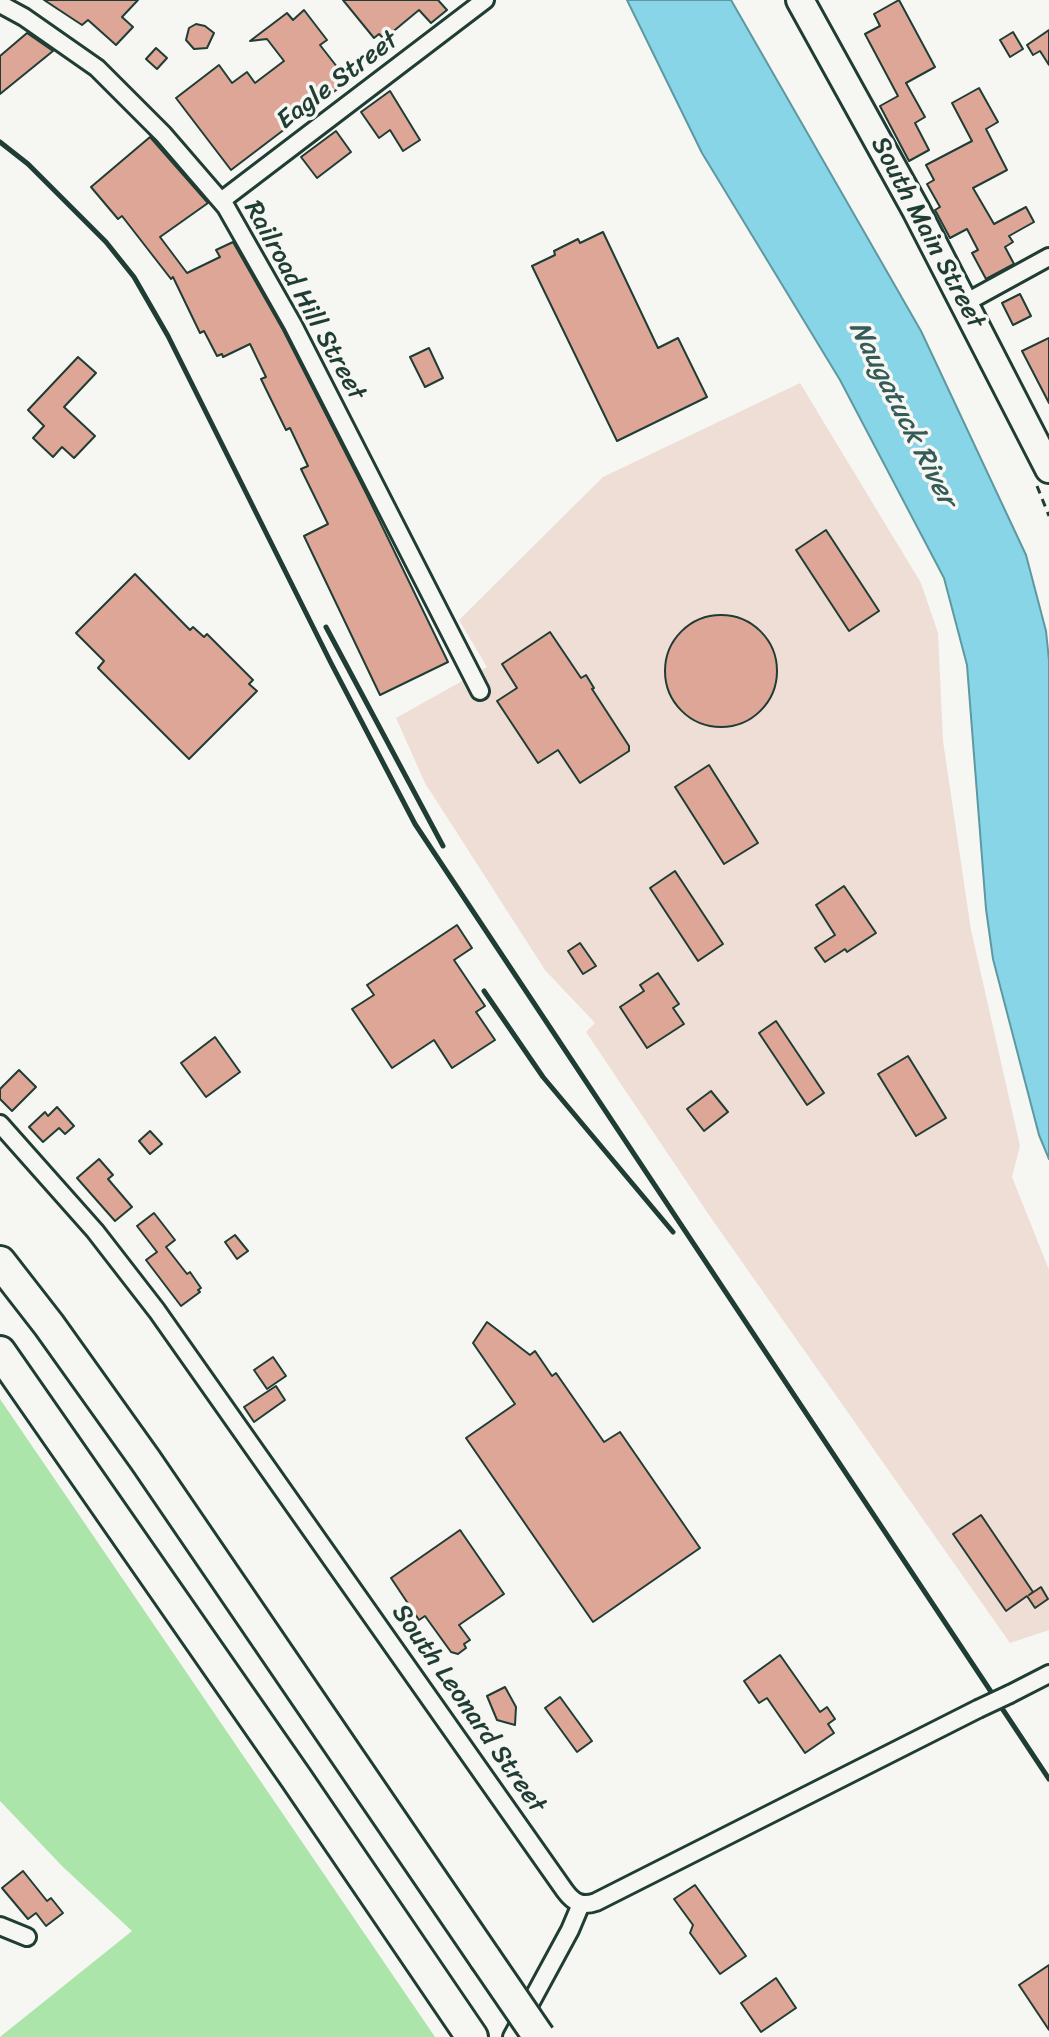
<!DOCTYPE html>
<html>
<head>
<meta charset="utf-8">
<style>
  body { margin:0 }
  canvas { display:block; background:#f6f6f2 }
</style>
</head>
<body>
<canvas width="1049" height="2037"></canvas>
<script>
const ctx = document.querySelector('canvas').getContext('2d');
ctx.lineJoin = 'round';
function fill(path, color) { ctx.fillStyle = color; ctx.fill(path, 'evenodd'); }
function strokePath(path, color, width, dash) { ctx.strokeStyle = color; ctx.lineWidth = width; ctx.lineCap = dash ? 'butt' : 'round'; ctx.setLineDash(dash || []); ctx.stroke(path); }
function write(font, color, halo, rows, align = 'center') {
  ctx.font = font + ' Sriracha,sans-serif'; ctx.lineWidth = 7; ctx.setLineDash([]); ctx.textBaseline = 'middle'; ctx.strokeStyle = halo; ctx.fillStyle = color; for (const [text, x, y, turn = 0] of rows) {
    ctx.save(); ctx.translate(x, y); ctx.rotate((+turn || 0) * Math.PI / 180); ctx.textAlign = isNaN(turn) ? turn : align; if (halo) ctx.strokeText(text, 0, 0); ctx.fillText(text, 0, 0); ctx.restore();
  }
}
const built = new Path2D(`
  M800,383L921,583L938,633L943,741L971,930L1020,1146L1012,1177L1049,1270V1630L1010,1643L709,1215L586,1032L595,1023L545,970L425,783L396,718L487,667L459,620L603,477Z`);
const green = new Path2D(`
  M0,1399L435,2037H0L132,1931L63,1867L0,1801Z`);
const water = new Path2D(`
  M627,0H731L921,331L1026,555L1046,631L1049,660V1159L1039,1135L993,959L986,909L967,665L944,578L840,380L702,153Z`);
const building = new Path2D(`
  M44,0H138L122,17L133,27L116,45L88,20L82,25Z
  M343,0H438L447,10L431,23L419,10L384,39L379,34L374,38Z
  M899,0L935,67L906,83L925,117L915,123L929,150L909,161L880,106L898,96L865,34L880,26L874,14Z
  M304,10L327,40L320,45L348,81L231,170L176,98L219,65L232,83L247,72L255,83L284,61L267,39L250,41L287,13L293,20Z
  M196,24L205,26L214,33L207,48L194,49L186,40L189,28Z
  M1049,30V65L1040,51L1033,55L1027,45Z
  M1013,32L1023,49L1010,57L1000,40Z
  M27,33L53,51L0,94V56Z
  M156,48L167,58L157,69L146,59Z
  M979,88L998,122L986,129L1007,170L973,188L994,224L1026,207L1034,222L1009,236L1013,242L1005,247L1014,264L986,279L972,253L978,250L967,229L950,238L935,210L940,207L927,184L934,180L926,165L972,141L952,103Z
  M390,91L420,140L403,151L390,130L379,138L361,112Z
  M336,131L351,152L317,178L301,157Z
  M150,137L208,203L160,237L187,273L220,257L216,250L233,242L283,330L367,495L448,662L380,695L304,536L328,524L301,469L308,466L290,428L286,430L261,379L266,377L250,344L223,357L222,354L217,356L204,331L200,333L173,277L171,279L122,216L118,219L91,187Z
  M603,232L658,348L678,338L707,397L617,441L532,266L555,255L554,251L578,239L580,243Z
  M1020,294L1031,316L1013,325L1002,303Z
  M1049,338V403L1022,351Z
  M429,348L443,378L425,387L410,357Z
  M78,357L96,373L64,407L95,436L74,458L62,447L53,457L33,438L44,426L28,410Z
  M826,530L879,611L849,631L796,550Z
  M135,574L190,630L193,627L204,637L207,634L253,680L249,684L257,691L189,759L98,668L104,661L76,633Z
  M665 671a56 56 0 1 1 112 0a56 56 0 1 1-112 0Z
  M550,632L581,678L586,675L594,688L592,689L629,746V751L580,783L558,750L538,763L497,701L517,688L502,664Z
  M709,765L758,843L724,864L675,787Z
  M675,871L723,944L698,961L650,888Z
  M844,886L876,933L847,952L845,949L825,962L815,948L835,935L816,905Z
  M457,925L472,948L454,960L485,1006L476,1012L495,1040L452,1068L434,1040L392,1068L352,1009L374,995L367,985Z
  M580,943L596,966L583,974L568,951Z
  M658,973L679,1004L673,1008L684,1024L647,1048L620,1007L644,991L640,985Z
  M776,1021L824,1093L807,1105L759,1033Z
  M215,1037L240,1072L206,1097L181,1063Z
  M908,1056L946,1118L916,1136L878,1074Z
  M19,1070L36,1087L12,1111L0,1099V1089Z
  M711,1091L728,1112L704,1131L687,1109Z
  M57,1107L74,1126L65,1134L59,1128L43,1142L29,1127L45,1112L48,1116Z
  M150,1131L162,1144L150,1154L139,1141Z
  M99,1159L113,1175L108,1179L132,1207L115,1221L77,1178Z
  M154,1213L175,1240L166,1247L187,1274L190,1272L201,1288L198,1290L200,1292L181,1306L146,1260L157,1252L137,1226Z
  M235,1235L248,1251L237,1259L225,1242Z
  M487,1322L530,1355L535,1351L552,1376L556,1373L604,1442L620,1432L700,1548L593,1622L466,1438L515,1404L473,1343Z
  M273,1357L286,1376L267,1389L254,1370Z
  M276,1386L285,1400L254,1422L244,1407Z
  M981,1515L1033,1592L1029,1595L1041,1587L1048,1599L1035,1608L1027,1596L1006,1611L953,1534Z
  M460,1530L504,1594L459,1625L470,1640L464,1644L466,1648L458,1654L451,1652L425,1616L419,1620L391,1578Z
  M780,1655L820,1712L827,1707L835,1719L828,1724L834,1733L805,1753L767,1698L759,1703L744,1681Z
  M505,1687L516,1707L515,1725L497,1720L487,1696Z
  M560,1697L592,1741L577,1752L545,1708Z
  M23,1871L47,1901L51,1898L63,1913L46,1926L36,1913L28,1919L2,1888Z
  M695,1885L746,1956L720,1974L690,1933L693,1925L674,1899Z
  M1049,1965V2030L1019,1985Z
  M776,1978L796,2008L761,2032L741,2003Z`);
const path = new Path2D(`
  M1037,486L1049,516`);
const minor = new Path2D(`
  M0,4L24,17L97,68L163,134L226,207L293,325L480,691
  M221,201L485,0
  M965,303L1049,257
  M0,1124L95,1231L157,1311L565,1891C574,1903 582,1907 596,1902L978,1709
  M1010,1694L1049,1674
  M0,1926L27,1937
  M512,2037L570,1930L581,1904`);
const primary = new Path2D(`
  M800,0L916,210L1049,469`);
const motorway = new Path2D(`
  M0,1262L49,1325L146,1461L485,1958
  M0,1352L296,1778L472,2037`);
const rail = new Path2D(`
  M0,142L28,164L106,242L134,277L168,336L331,663L415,824L1049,1779
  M326,627L443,846
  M484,991L543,1077L673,1232`);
const minorBridge = new Path2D(`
  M978,1709L1010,1694`);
const motorwayBridge = new Path2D(`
  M485,1958L539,2037`);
const streetNames = [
  ["Eagle Street",338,81,-37],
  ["South Main Street",927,233,62],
  ["Railroad Hill Street",304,301,61],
  ["South Leonard Street",468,1709,55]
];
const waterNames = [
  ["Naugatuck River",902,414,63]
];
fill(built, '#efded6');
fill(green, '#ace5a9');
fill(water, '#88d5e8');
strokePath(water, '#5e98a0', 2);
fill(building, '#dea696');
strokePath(building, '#1f3d34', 2);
strokePath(minor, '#1f3d34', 22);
strokePath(primary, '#1f3d34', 32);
strokePath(motorway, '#1f3d34', 36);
strokePath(path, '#1f3d34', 3, [8, 6]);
strokePath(minor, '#f6f6f2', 16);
strokePath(primary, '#f6f6f2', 26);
strokePath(motorway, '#f6f6f2', 30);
strokePath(rail, '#1f3d34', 5);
strokePath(minorBridge, '#1f3d34', 22, []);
strokePath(motorwayBridge, '#1f3d34', 36, []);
strokePath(minorBridge, '#f6f6f2', 16);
strokePath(motorwayBridge, '#f6f6f2', 30);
write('26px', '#1f3d34', '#f6f6f2', streetNames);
write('italic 28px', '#345b58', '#f6f6f2', waterNames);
</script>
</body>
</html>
